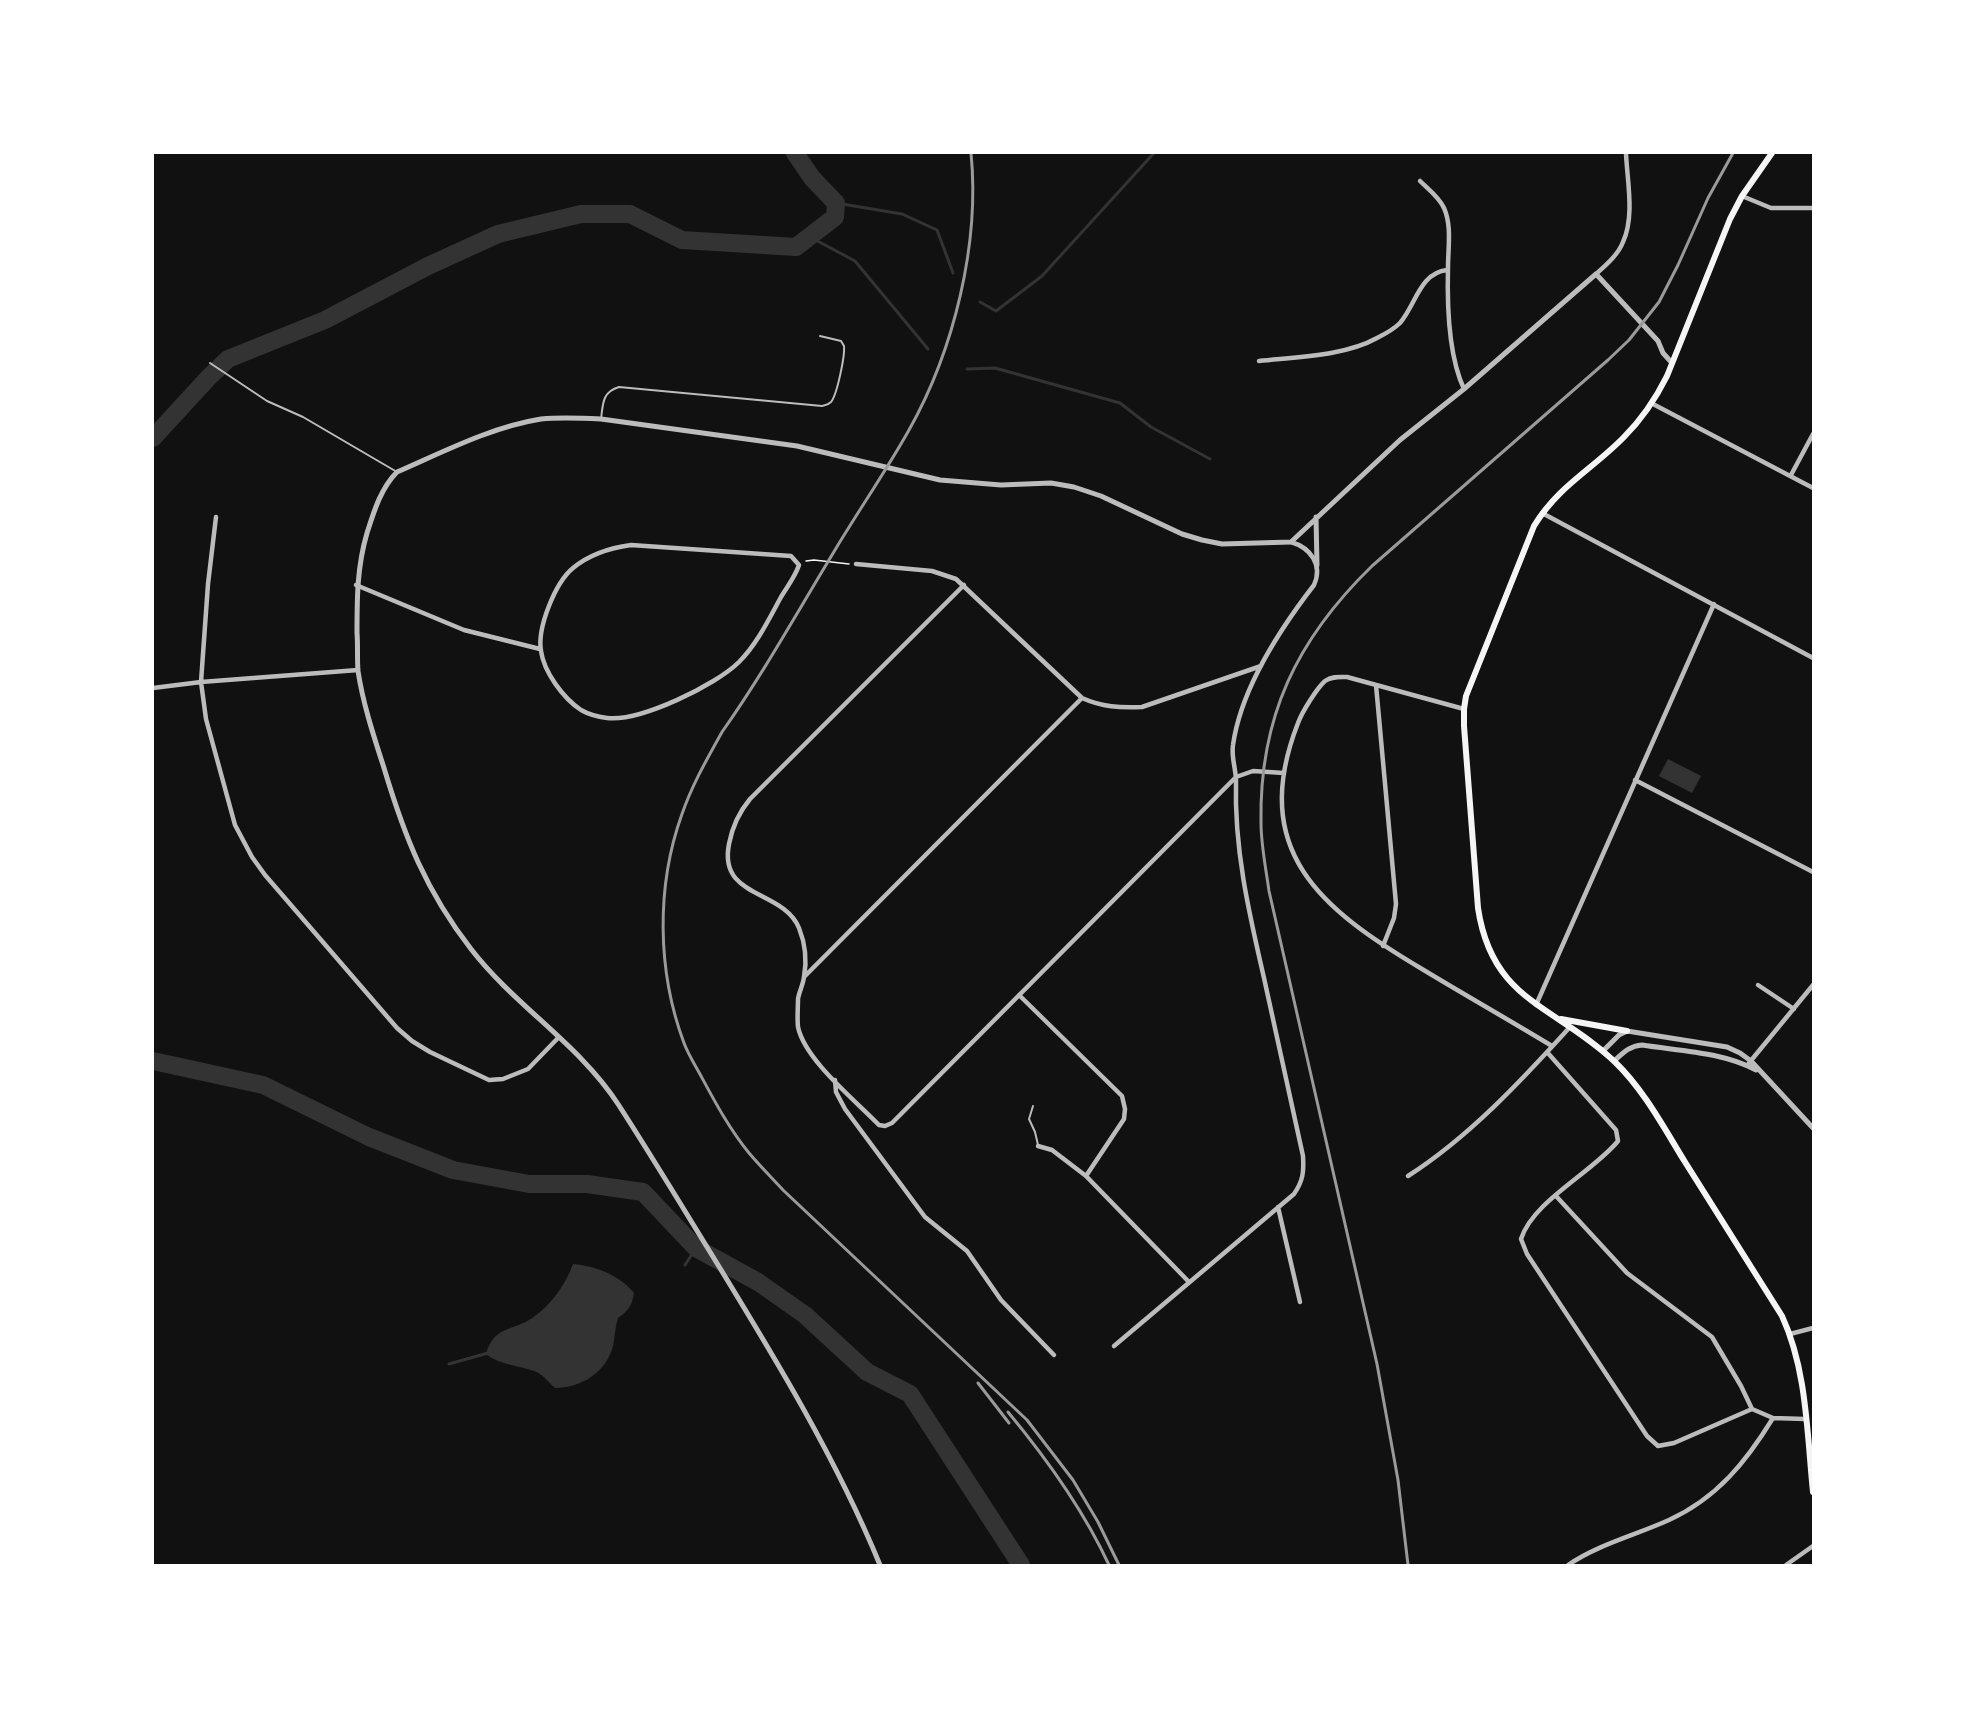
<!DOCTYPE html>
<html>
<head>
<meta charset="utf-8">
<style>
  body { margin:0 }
  #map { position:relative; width:1966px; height:1718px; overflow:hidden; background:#111; font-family:"Space Grotesk",sans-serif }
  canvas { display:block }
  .frame { position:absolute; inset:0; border:154px solid #fff; pointer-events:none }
</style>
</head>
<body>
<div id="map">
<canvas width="1966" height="1718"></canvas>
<div class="frame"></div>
</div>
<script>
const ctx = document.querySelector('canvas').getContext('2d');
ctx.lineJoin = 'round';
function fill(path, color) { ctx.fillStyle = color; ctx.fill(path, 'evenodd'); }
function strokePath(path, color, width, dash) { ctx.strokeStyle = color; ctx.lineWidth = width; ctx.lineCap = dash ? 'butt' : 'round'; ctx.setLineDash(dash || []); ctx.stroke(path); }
const water = new Path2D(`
  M1668,759L1701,776L1692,793L1659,776Z
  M573,1264C595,1266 620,1275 634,1293C632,1306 628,1311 618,1318C615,1327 615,1337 613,1346C606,1373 580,1388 555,1388C550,1384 546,1378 540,1374C528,1366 499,1366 486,1354C494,1327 510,1331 529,1320C549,1308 565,1286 573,1264Z`);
const stream = new Path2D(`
  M836,203L902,214L937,230L953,273
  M810,237L855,261L928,349
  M980,302L996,311L1042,276L1154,153
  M967,369L995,368L1120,403L1151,427L1210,459
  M685,1265L696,1248
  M449,1364L488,1353`);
const river = new Path2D(`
  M153,438L209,377L228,359L325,320L428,266L498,234L581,214H630L682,240L796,247L835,217L836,203L812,178L795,153
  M153,1061L263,1085L369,1137L453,1170L529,1184H587L643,1192L696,1248L758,1282L805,1315L867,1372L910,1394L1021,1565`);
const path = new Path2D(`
  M806,561L814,560L849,564`);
const service = new Path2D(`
  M210,363L267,401L303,417L397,472
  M601,419C603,404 602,392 619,387L822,406C826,405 828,405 831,402C837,395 845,356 844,346L841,341L820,336
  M1033,1106L1029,1119L1035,1132L1038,1145`);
const minor = new Path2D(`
  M1420,181C1428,189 1439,197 1444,208C1452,226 1448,248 1448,267C1447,304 1448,355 1464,389
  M1742,196L1771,208H1813
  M1596,274C1606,265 1618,255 1623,242C1635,216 1627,180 1626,153
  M1259,361C1296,357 1345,356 1377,338C1385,334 1394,329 1400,323C1416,304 1420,273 1447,270
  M1651,403L1813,488
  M1791,475L1813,434
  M1542,513L1813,658
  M216,517L208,584L201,682L206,719L235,825L252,857L265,875L397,1028L412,1041L430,1052L489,1080L503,1079L528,1069L558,1038
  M631,545L791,556L799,565C795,577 787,587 781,597C769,619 757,644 739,662C716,685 640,722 607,718C599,717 588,714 581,710C563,698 544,672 541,651C537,628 555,583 573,568C590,554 609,548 631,545Z
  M856,564L932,571L956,579L1082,698C1102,707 1120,708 1142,707L1261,666
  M356,585L464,630L540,649
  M964,585L750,799C740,811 732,828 729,844C718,899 783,889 799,928C805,943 807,961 804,977C803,985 799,992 798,999C798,1008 797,1018 798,1027C805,1060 855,1100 879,1125L885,1126L892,1123L1236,777L1253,771L1284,773
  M1376,685L1396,904L1394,918L1383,946
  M153,688L201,682L358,670
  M1464,709L1347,677C1340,677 1332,676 1325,681C1317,688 1302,712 1298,723C1248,851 1321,909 1422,969C1465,995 1509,1020 1552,1046
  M1635,780L1813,872
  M804,977L1082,698
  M1758,985L1794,1009
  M1019,995L1122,1096L1125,1109L1124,1119L1086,1176
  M1536,1005L1714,604
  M1547,1052L1616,1130L1618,1141C1593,1172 1533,1201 1521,1239L1527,1254L1647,1436L1658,1446L1674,1443L1752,1409
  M1749,1063L1813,985
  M835,1080L836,1092L845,1109L925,1217L967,1251L1001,1300L1054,1355
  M1038,1146L1052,1150L1086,1176L1189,1282
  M1408,1176C1469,1137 1521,1081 1570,1027
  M1556,1196L1627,1273L1712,1337L1741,1386L1752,1409L1773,1418L1805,1419
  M1278,1207L1300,1302
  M1790,1334L1813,1328
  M1114,1346L1294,1194C1303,1181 1304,1172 1303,1156C1290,1097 1277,1037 1264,978C1249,913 1234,849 1236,781C1236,769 1231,757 1233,745C1241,688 1280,629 1314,585C1323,565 1311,548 1291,542
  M1568,1565C1599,1544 1636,1535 1669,1520C1717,1498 1746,1462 1773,1418
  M1786,1565L1813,1546`);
const tertiary = new Path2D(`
  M1316,517L1317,565
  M1603,1051L1619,1035L1627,1031L1727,1047L1740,1053L1751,1061L1813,1128
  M1614,1061C1623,1053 1629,1046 1642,1045C1680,1051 1722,1052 1756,1070
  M880,1565C836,1458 775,1358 715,1260C683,1208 651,1155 618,1104C579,1044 515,1006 471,949C426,891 405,838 384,768C374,737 363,704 358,671C357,658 358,645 357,633C357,598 357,567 367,533C374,511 381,488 397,472C443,452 491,427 541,419C561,417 581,418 601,419L797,446L940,480L1001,485L1051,483L1074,487L1101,496L1182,534L1202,540L1222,544L1291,542L1400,440L1464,389L1596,274L1658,341L1663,353L1672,363`);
const secondary = new Path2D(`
  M1772,153L1742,196L1730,219L1667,376C1656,398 1641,420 1624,437C1593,469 1558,486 1534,526L1466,696L1464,709V726L1478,908C1492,1002 1555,1005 1615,1062C1644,1090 1664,1128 1685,1162C1717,1213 1750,1265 1782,1316C1807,1370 1807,1434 1813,1492
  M1561,1019L1627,1031`);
const rail = new Path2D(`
  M971,153C980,244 954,350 909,430C886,471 859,510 835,550C798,611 763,674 722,732C707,759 692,785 682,814C656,886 657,971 684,1043C688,1054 695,1065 701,1076C715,1102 730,1130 749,1153C760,1166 772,1178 783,1190L1027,1420L1073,1480L1098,1522L1119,1565
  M978,1383L1009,1423
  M1008,1412C1047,1459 1083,1509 1109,1565
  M1408,1565L1398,1480L1377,1364L1269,891C1266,869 1261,845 1261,823C1259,717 1297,639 1372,566L1608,360L1629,340L1659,302L1678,265L1708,198L1733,153`);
fill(water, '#333');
strokePath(stream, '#333', 3);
strokePath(river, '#333', 18);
strokePath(path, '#f5f5f5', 1.5);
strokePath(service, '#bcbcbc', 2);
strokePath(minor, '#bcbcbc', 4.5);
strokePath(tertiary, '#bcbcbc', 5);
strokePath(secondary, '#f5f5f5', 6);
strokePath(rail, '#9a9a9a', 3);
</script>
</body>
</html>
